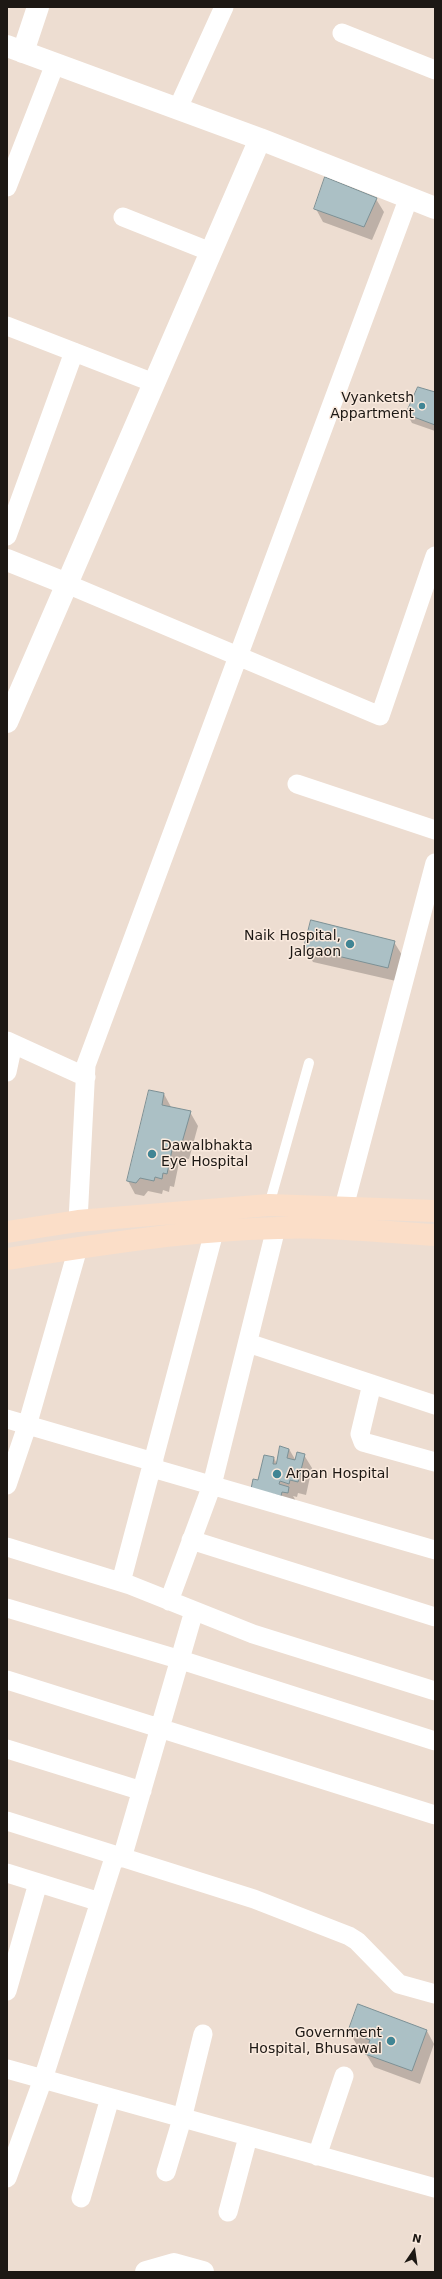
<!DOCTYPE html>
<html>
<head>
<meta charset="utf-8">
<style>
  body { margin:0 }
  #map { position:relative; width:442px; height:2279px; overflow:hidden; background:#edddd1; font-family:"DejaVu Sans",sans-serif }
  canvas { display:block }
  .frame { position:absolute; inset:0; border:8px solid #1d1814; pointer-events:none }
  .north { position:absolute; left:394px; top:2231px; width:40px; height:40px; -webkit-text-stroke:3px #faeade; paint-order:stroke; rotate:13deg; font-size:11px; font-weight:700; line-height:16px; text-align:center; color:#1d1814 }
  .north::after { content:''; display:block; margin:auto; width:14px; height:18px; background:#1d1814; clip-path:polygon(50% 0,100% 100%,50% 72%,0 100%) }
</style>
</head>
<body>
<div id="map">
<canvas width="442" height="2279"></canvas>
<div class="frame"></div>
<div class="north">N</div>
</div>
<script>
const ctx = document.querySelector('canvas').getContext('2d');
ctx.lineJoin = 'round';
function fill(path, color) { ctx.fillStyle = color; ctx.fill(path, 'evenodd'); }
function strokePath(path, color, width, dash) { ctx.strokeStyle = color; ctx.lineWidth = width; ctx.lineCap = dash ? 'butt' : 'round'; ctx.setLineDash(dash || []); ctx.stroke(path); }
function write(font, color, halo, rows, align = 'center') {
  ctx.font = font + ' "DejaVu Sans",sans-serif'; ctx.lineWidth = 3; ctx.setLineDash([]); ctx.textBaseline = 'middle'; ctx.strokeStyle = halo; ctx.fillStyle = color; for (const [text, x, y, turn = 0] of rows) {
    ctx.save(); ctx.translate(x, y); ctx.rotate((+turn || 0) * Math.PI / 180); ctx.textAlign = isNaN(turn) ? turn : align; if (halo) ctx.strokeText(text, 0, 0); ctx.fillText(text, 0, 0); ctx.restore();
  }
}
const shadow = new Path2D(`
  M376,199L384,212L372,240L323,222L316,209Z
  M435,393V431L412,423L407,414Z
  M394,942L402,955L396,981L313,962L305,948Z
  M164,1094L171,1107L190,1112L198,1126L189,1159L180,1158L174,1187L170,1186L169,1192L163,1190L162,1194L148,1191L144,1196L135,1194L128,1181Z
  M289,1449L296,1461L304,1455L312,1468L306,1495L298,1493L297,1497L293,1496L296,1501L289,1505L259,1481L274,1458L277,1464Z
  M427,2031L434,2044L420,2084L374,2067L366,2054L368,2049L357,2045L349,2032Z`);
const building = new Path2D(`
  M325,177L377,198L364,227L314,209Z
  M418,387L435,392V425L406,414Z
  M311,920L395,941L388,968L304,948Z
  M149,1090L164,1093L162,1105L191,1111L181,1146L173,1145L167,1174L163,1173L162,1179L155,1177L154,1181L140,1178L136,1183L127,1181Z
  M280,1446L289,1449L287,1458L295,1460L297,1452L305,1454L298,1482L290,1480L289,1484L280,1481L279,1484L289,1487L288,1493L282,1492L281,1496L251,1489L253,1479L258,1480L264,1455L274,1457L273,1464H276Z
  M358,2004L427,2030L412,2071L365,2054L370,2040L348,2032Z`);
const lane = new Path2D(`
  M269,1205L309,1063`);
const street = new Path2D(`
  M342,33L435,70
  M178,108L224,7
  M7,187L55,64
  M123,217L211,252
  M7,326L154,383
  M7,536L74,352
  M67,584L380,716L435,556
  M297,784L435,830
  M7,1041L86,1077
  M7,1072L13,1044
  M344,1207L435,863
  M78,1221L86,1065L409,197
  M248,1343L435,1405
  M372,1384L360,1434L363,1442L435,1462
  M7,1419L154,1462
  M152,1468L435,1550
  M7,1485L27,1426L78,1248
  M191,1540L435,1617
  M7,1547L130,1585L253,1634L435,1691
  M121,1582L214,1232
  M169,1601L212,1485L276,1228
  M7,1608L181,1660L435,1741
  M7,1680L435,1815
  M7,1749L142,1791
  M7,1821L254,1899L349,1936L357,1941L399,1984L435,1994
  M122,1858L194,1611
  M7,1873L100,1902
  M7,1991L38,1883
  M7,2069L435,2188
  M317,2156L344,2076
  M166,2172L182,2119L203,2034
  M7,2178L43,2079L115,1855
  M81,2198L110,2098
  M228,2212L248,2137`);
const secondary = new Path2D(`
  M7,46L260,139L435,208
  M23,52L38,7
  M7,560L67,584
  M7,722L260,139
  M146,2272L174,2264L203,2272`);
const primary = new Path2D(`
  M7,1232L78,1221L269,1205L435,1211
  M7,1259C96,1245 188,1230 278,1228C330,1226 383,1232 435,1235`);
const markers = [
  [422,406,4,"#418594"],
  [350,944,5,"#418594"],
  [152,1154,5,"#418594"],
  [277,1474,5,"#418594"],
  [391,2041,5,"#418594"]
];
const poiNames = [
  ["Vyanketsh",414,398],
  ["Appartment",414,414],
  ["Naik Hospital,",341,936],
  ["Jalgaon",341,952],
  ["Dawalbhakta",161,1146,"left"],
  ["Eye Hospital",161,1162,"left"],
  ["Arpan Hospital",286,1474,"left"],
  ["Government",382,2033],
  ["Hospital, Bhusawal",382,2049]
];
fill(shadow, '#0003');
fill(building, '#abc0c5');
strokePath(building, '#7c9095', 1);
strokePath(lane, '#fff', 10);
strokePath(street, '#fff', 19);
strokePath(secondary, '#fff', 22);
strokePath(primary, '#fbdec8', 22);
for (const [x, y, r, color] of markers) { const dot = new Path2D(); dot.arc(x, y, r, 0, 2 * Math.PI); ctx.fillStyle = color; ctx.fill(dot); strokePath(dot, '#faeade', 1.5); }
write('14px', '#1d1814', '#faeade', poiNames, 'right');
</script>
</body>
</html>
